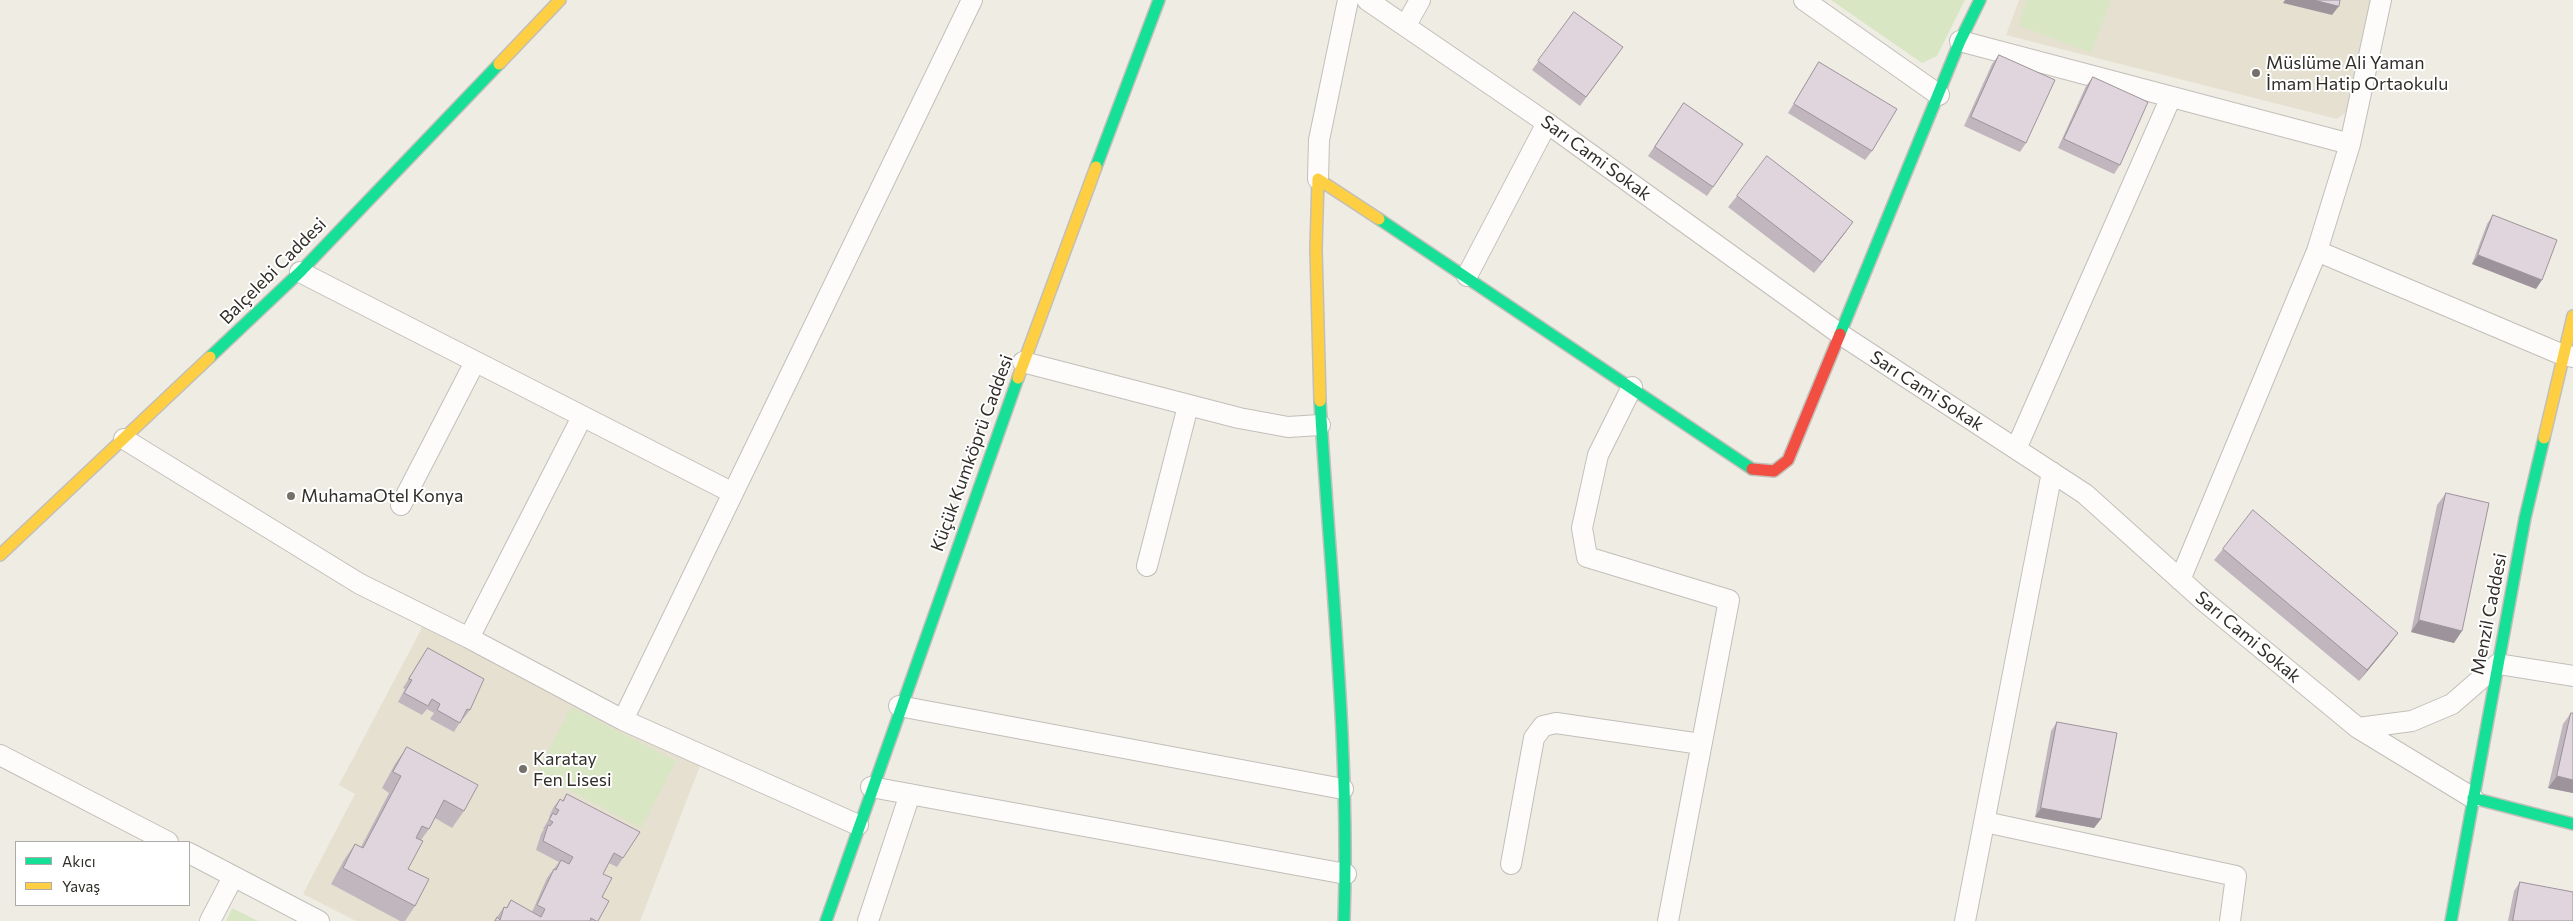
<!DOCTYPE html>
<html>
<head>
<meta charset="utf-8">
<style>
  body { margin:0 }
  #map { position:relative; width:2573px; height:921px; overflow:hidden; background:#efece4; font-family:Commissioner,sans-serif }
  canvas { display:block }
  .legend { position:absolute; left:15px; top:841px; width:175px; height:65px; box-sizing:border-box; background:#fff; border:1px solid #adaba9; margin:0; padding:6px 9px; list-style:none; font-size:15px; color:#312e29 }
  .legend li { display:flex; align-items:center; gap:10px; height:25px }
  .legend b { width:25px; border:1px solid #adaba9 }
</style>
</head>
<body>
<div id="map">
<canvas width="2573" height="921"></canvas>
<ul class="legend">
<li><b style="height:6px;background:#16e098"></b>Akıcı</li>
<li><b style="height:6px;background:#ffcf43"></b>Yavaş</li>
</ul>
</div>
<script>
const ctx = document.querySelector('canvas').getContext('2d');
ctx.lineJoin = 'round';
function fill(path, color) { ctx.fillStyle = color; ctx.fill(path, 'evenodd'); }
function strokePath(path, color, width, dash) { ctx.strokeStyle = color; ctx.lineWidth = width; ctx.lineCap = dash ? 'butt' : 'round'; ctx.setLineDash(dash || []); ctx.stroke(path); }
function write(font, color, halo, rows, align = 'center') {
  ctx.font = font + ' Commissioner,sans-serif'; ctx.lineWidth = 4; ctx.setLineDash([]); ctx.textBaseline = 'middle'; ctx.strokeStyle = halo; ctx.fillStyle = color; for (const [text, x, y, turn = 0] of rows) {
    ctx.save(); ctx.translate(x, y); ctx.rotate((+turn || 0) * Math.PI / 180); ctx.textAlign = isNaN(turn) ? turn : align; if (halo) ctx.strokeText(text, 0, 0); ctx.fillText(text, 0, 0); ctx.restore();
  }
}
const built = new Path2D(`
  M2019,0H2374L2349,110L2337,119L2006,35Z
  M426,620L705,753L640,921H356L303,894L355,794L339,785Z`);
const green = new Path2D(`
  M1831,0H1965L1937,56L1922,63Z
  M2027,0H2111L2091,53L2018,25Z
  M571,707L676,761L641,828L537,773Z
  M232,908L258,921H226Z`);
const street = new Path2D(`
  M1367,0L1547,123L1840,334L2085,494L2204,601L2358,728L2473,798
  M1804,0L1939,95
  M1406,25L1420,0
  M1960,41L2350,144
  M1318,179L1319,140L1348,0
  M2317,251L2563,355L2573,357
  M300,272L733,493
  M1467,276L1547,123
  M1023,362L1239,418L1288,427L1320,425
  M1632,387L1598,455L1582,528L1587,557L1729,600L1668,921
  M124,439L360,584L469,638L623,720L858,825
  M2016,449L2171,97
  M401,505L475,362
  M1147,566L1188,406
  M2180,580L2317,251L2350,144L2381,0
  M469,638L582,417
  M899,706L1343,789
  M623,720L972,0
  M2358,728L2412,721L2452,704L2498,664L2573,676
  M0,755L168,842
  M871,787L1346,874
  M1985,822L2236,876L2230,921
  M189,853L319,921
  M1511,864L1534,738L1543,726L1556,723L1701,744
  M210,921L233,877
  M868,921L910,794
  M1965,921L2052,472`);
const fast = new Path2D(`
  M1096,167L1159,0
  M1379,219L1752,469
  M1840,334L1960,41L1980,0
  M210,357L300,272L499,64
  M1320,401C1330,574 1350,748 1344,921
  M2473,798L2573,824
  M826,921L1018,378
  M2451,921L2525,518L2544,438`);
const slow = new Path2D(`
  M499,64L560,0
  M1018,378L1096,167
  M1320,401L1316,249L1318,179L1379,219
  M2544,438L2573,316
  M0,555L210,357`);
const jam = new Path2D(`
  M1752,469L1774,471L1788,460L1840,334`);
const wall = new Path2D(`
  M1574,12L1623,47L1580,106L1532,70Z
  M1999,55L2026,143L2020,152L1964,126L1992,64Z
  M1819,62L1872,151L1865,160L1788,113Z
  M2093,77L2120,165L2114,174L2058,148L2086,86Z
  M1684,103L1743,144L1707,196L1648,156Z
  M1737,196L1845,233L1814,273L1728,207Z
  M2493,215L2536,289L2472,264L2487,224Z
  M2446,493L2454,643L2411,632L2437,505Z
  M2223,549L2398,633L2389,645L2359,681L2214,560Z
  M428,648L470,710L463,719H462L454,732L430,719L434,713L427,709L422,715L398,702L405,689L403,688Z
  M2571,713H2573V793L2548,788L2563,724Z
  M2057,722L2101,819L2094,828L2035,817L2051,731Z
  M407,747L464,811L452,828L435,818L429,829L421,840L408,869L415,906L405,921H400L331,884L344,860L355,844L361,847L389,793L382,788L395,764Z
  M567,794L623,858L617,867L609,863L603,874L602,897L598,921H494L504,907L506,908L511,900L532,912L547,878L559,862L536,850L541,834L544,829H543L550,817H549L553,808L560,799L562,801Z
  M2520,882L2573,921H2508L2514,891Z`);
const shadedWall = new Path2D(`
  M2285,0H2314L2339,6L2332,15L2283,3Z
  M1853,222L1845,233L1814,273L1822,262Z
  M2478,255L2542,280L2536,289L2472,264Z
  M2419,620L2462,631L2454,643L2411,632Z
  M2398,633L2389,645L2359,681L2367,670Z
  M2557,776L2573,780V793L2548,788Z
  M2041,808L2101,819L2094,828L2035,817Z`);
const building = new Path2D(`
  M2314,0H2340L2339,6Z
  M1574,12L1623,47L1586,97L1538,61Z
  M1999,55L2055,80L2026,143L1971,117Z
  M1819,62L1897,109L1872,151L1794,104Z
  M2093,77L2148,102L2120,165L2064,139Z
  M1684,103L1743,144L1713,187L1655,147Z
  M1767,156L1853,222L1822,262L1737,196Z
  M2493,215L2557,240L2542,280L2478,255Z
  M2446,493L2489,503L2462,631L2419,620Z
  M2253,510L2398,633L2367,670L2223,549Z
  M428,648L484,679L470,710L467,709L460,723L437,710L440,704L432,699L428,706L404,693L412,680L409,679Z
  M2571,713H2573V780L2557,776Z
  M2057,722L2117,733L2101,819L2041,808Z
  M407,747L478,785L464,811L444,800L429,829L422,826L416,838L423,841L408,869L429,879L415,906L343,868L355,844L363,848L401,776L393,772Z
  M567,794L640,832L623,858L614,853L603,874L612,878L602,897L609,901L598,921H596L591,918L590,921H495L497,917L500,920L504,907L507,908L511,900L541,917L545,909L537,905L554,869L556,870L561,860L569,864L573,857L543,841L548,825L550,826L553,822L549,820L553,813L556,815L559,810L555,808L560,799L563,801Z
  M2520,882L2573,892V921H2513Z`);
const markers = [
  [2256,73,5,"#74706a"],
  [291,496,5,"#74706a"],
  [523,769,5,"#74706a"]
];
const poiNames = [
  ["Müslüme Ali Yaman",2266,63],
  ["İmam Hatip Ortaokulu",2266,84],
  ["MuhamaOtel Konya",301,496],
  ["Karatay",533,759],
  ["Fen Lisesi",533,780]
];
const streetNames = [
  ["Sarı Cami Sokak",1596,158,36],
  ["Balçelebi Caddesi",273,271,-45],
  ["Sarı Cami Sokak",1927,391,33],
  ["Küçük Kumköprü Caddesi",972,453,-70],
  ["Menzil Caddesi",2489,614,-79],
  ["Sarı Cami Sokak",2248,637,40]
];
fill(built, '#e6e0d1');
fill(green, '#d8e6c3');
strokePath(street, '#c2bfb9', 22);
strokePath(fast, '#c2bfb9', 14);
strokePath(slow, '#c2bfb9', 14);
strokePath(jam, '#c2bfb9', 14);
strokePath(street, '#fdfcfb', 20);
strokePath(fast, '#16e098', 11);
strokePath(slow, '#ffcf43', 11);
strokePath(jam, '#f24e42', 11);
fill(wall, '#c1b6be');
fill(shadedWall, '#9d949b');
fill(building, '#e0d4dd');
strokePath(building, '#9d949b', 1);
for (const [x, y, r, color] of markers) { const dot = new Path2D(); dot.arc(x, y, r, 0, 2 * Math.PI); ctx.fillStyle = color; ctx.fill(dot); strokePath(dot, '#fff', 2); }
write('18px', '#312e29', '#fff', poiNames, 'left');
write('18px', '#312e29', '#fff', streetNames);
</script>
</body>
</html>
